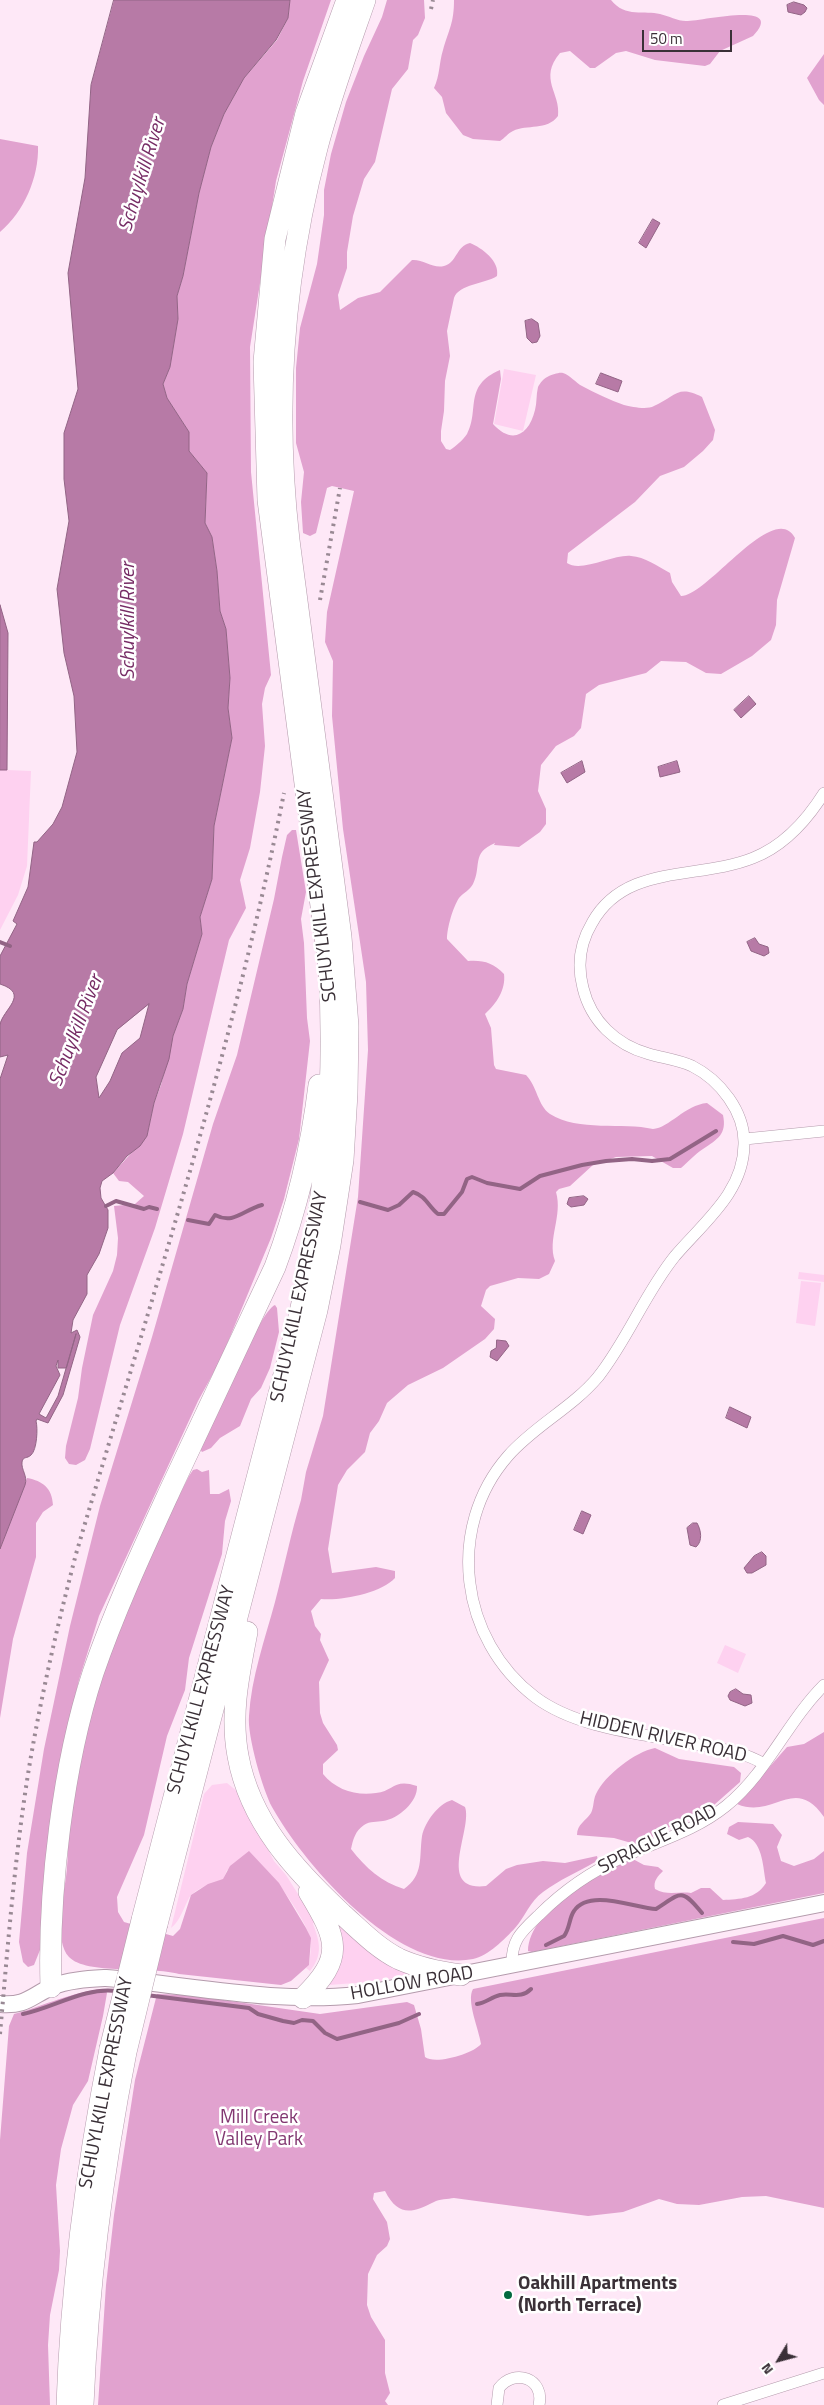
<!DOCTYPE html>
<html>
<head>
<meta charset="utf-8">
<style>
  body { margin:0 }
  #map { position:relative; width:824px; height:2405px; overflow:hidden; background:#fee8f7; font-family:"Titillium Web",sans-serif }
  canvas { display:block }
  .north { position:absolute; left:754px; top:2335px; width:50px; height:50px; -webkit-text-stroke:4px #fff; paint-order:stroke; rotate:233deg; font-size:14px; font-weight:700; line-height:20px; text-align:center; color:#3a3037 }
  .north::after { content:''; display:block; margin:auto; width:18px; height:22px; background:#3a3037; clip-path:polygon(50% 0,100% 100%,50% 72%,0 100%) }
  .scale { position:absolute; left:642px; top:30px; width:90px; height:22px; box-sizing:border-box; border:2px solid #3a3037; border-top:0; padding-left:6px; font-size:15px; line-height:18px; white-space:nowrap; color:#3a3037; -webkit-text-stroke:4px #fff; paint-order:stroke }
</style>
</head>
<body>
<div id="map">
<canvas width="824" height="2405"></canvas>
<div class="north">N</div>
<div class="scale">50 m</div>
</div>
<script>
const ctx = document.querySelector('canvas').getContext('2d');
ctx.lineJoin = 'round';
function fill(path, color) { ctx.fillStyle = color; ctx.fill(path, 'evenodd'); }
function strokePath(path, color, width, dash) { ctx.strokeStyle = color; ctx.lineWidth = width; ctx.lineCap = dash ? 'butt' : 'round'; ctx.setLineDash(dash || []); ctx.stroke(path); }
function write(font, color, halo, rows, align = 'center') {
  ctx.font = font + ' "Titillium Web",sans-serif'; ctx.lineWidth = 5; ctx.setLineDash([]); ctx.textBaseline = 'middle'; ctx.strokeStyle = halo; ctx.fillStyle = color; for (const [text, x, y, turn = 0] of rows) {
    ctx.save(); ctx.translate(x, y); ctx.rotate((+turn || 0) * Math.PI / 180); ctx.textAlign = isNaN(turn) ? turn : align; if (halo) ctx.strokeText(text, 0, 0); ctx.fillText(text, 0, 0); ctx.restore();
  }
}
const green = new Path2D(`
  M504,369L536,375L523,431L494,424Z
  M0,605L8,633L7,770L31,771L27,866L18,895L0,930Z
  M799,1272L824,1275V1282L798,1279Z
  M801,1281L821,1283L815,1326L796,1323Z
  M725,1645L746,1654L738,1673L717,1663Z
  M227,1783L238,1792L274,1861L286,1875L315,1921L313,1924C320,1942 323,1955 310,1971L306,1968L309,1965C310,1956 312,1947 310,1938C308,1925 278,1880 268,1872L227,1870L223,1880C212,1883 193,1889 188,1900C183,1910 179,1922 171,1928L204,1794L212,1785Z
  M333,1916L411,1974L381,1981L329,1985C346,1958 339,1945 333,1916Z`);
const forest = new Path2D(`
  M290,0H331L303,81L276,181L250,347L251,472L271,675L265,688L262,704L265,746L260,792L250,848L240,880L246,908L229,940L183,1134L155,1228L120,1325L90,1449L85,1460L76,1465L69,1464L65,1458L66,1446L78,1398L82,1368L93,1315L113,1271L117,1255L118,1238L114,1206L135,1204L144,1196L128,1182L119,1181L113,1173L147,1136L154,1103L161,1085L173,1036L183,1009L187,984L202,934L200,917L212,879L214,826L232,738L228,708L230,678L226,629L220,611L217,571L212,537L205,523L207,473L189,451V432L167,398L163,384L170,367L178,319L177,296L183,276L199,193L211,147L224,114L244,78L277,40L288,18Z
  M387,0H424L425,18L418,35L413,40L408,69L392,89L375,162L364,179L353,216L347,252V268L338,295L340,310L358,298L380,292L412,260C423,259 433,269 444,266C457,263 456,246 470,243C482,248 500,261 497,276C485,284 459,284 454,298L447,331L450,356L445,381L444,411L441,431V441L446,449L450,450C456,446 463,440 467,434C480,410 463,386 500,370L501,379L493,424C512,445 529,435 535,410C537,403 536,395 538,387C540,383 544,378 549,376C552,375 559,372 563,373C570,375 576,383 582,386C595,393 610,400 624,405C632,407 647,410 654,406C675,397 677,384 702,397L715,430L713,440L703,451L684,467L660,476L635,502L568,553L567,563C581,573 614,554 631,556C645,557 657,566 670,573L672,582L681,596C707,597 774,499 795,538L777,600L776,625L771,640L752,656L721,674L706,673L686,662L661,661L646,673L599,685L586,694L581,728L574,736L556,746L541,765L538,791L546,809V824L540,832L519,847L494,845L495,843C471,853 482,866 473,884C470,890 463,893 459,898C453,907 447,928 447,939L468,961C484,960 493,963 504,974C506,990 496,1004 485,1014L491,1028L494,1065L496,1069L526,1075C537,1086 538,1106 550,1114C578,1132 623,1122 653,1129C669,1128 685,1105 707,1103L723,1115C727,1134 718,1139 703,1149C695,1154 688,1162 681,1168H673L652,1156L616,1157L593,1165L570,1186L559,1189L556,1192C563,1216 547,1239 555,1261L549,1274L539,1279L518,1278L490,1286L486,1290L481,1306L495,1319L494,1329L485,1339L443,1368L408,1385L387,1403L379,1421L370,1433L365,1452L347,1470L338,1485L328,1549L332,1573L376,1567L395,1571V1578C381,1593 342,1601 321,1599L311,1611L315,1626L321,1634L320,1640L329,1660L319,1682L320,1713L323,1723L337,1745L338,1750L323,1764V1774C336,1790 356,1796 376,1793C394,1791 394,1778 417,1786C418,1802 398,1819 383,1821C377,1822 370,1821 364,1825C355,1831 353,1840 351,1849C366,1868 381,1882 404,1889C424,1875 419,1857 422,1836C425,1822 438,1804 452,1800L465,1807C473,1829 435,1892 486,1886L506,1869L517,1865L543,1861L565,1863L597,1856L598,1860L595,1862C578,1872 559,1880 543,1892C530,1901 525,1917 515,1928C505,1939 488,1956 473,1959C399,1974 305,1866 272,1807C263,1790 247,1736 249,1716C251,1678 265,1639 275,1602C284,1568 291,1533 301,1500L306,1472L323,1416L358,1197L368,1050L366,982L343,829L332,716L333,661L325,642L327,612L354,491L332,486L327,488L316,533L310,536L303,533L301,502L304,472L296,443V368L300,328L317,264L324,215V190L331,154L346,102L364,56L382,17Z
  M454,0H611C625,18 645,10 660,14C669,16 677,21 686,21C703,21 787,0 753,36L720,51L710,64L705,66L655,60L626,51L616,53L595,68H590L570,51L560,53C538,79 561,93 558,116C547,131 527,124 513,131C508,133 505,138 500,141L473,139L463,135L446,113L442,97L434,88C440,75 439,63 443,50C449,29 454,23 454,0Z
  M824,54V105L819,100L807,78Z
  M0,139L38,146C39,177 24,212 0,232Z
  M292,830H296L306,892L301,919L304,943L307,1018L310,1041L299,1139L284,1199L271,1238L220,1361L198,1401L99,1616L79,1680L63,1746L51,1814L40,1950L34,1965L28,1967L23,1962L19,1942L27,1853L44,1749L70,1626L100,1506L152,1337L213,1124L237,1055L274,899L282,857L287,835Z
  M275,1305L277,1308L279,1332L270,1368L261,1388L251,1399L240,1426L220,1438L211,1448L202,1452L200,1449C210,1428 260,1310 275,1305Z
  M197,1469L202,1472L209,1470L210,1494H219L229,1489L231,1501L225,1521L222,1554L189,1658L185,1690L167,1736L144,1835L117,1897L118,1912L124,1922L173,1936L180,1929L191,1895L208,1884L223,1879L230,1866L249,1851L279,1883L306,1928L311,1938L309,1965L291,1981L281,1985L179,1974C151,1966 86,1975 69,1957C54,1941 63,1898 66,1877C69,1856 67,1834 71,1813C82,1756 92,1698 112,1644C133,1587 161,1530 189,1476L193,1470Z
  M27,1478C43,1481 52,1488 53,1505L43,1512L36,1523V1557L13,1639L0,1718V1549Z
  M824,1732V1817C794,1774 774,1820 737,1804L787,1747L804,1744Z
  M655,1748L679,1759L734,1767L741,1773L740,1782L714,1805L699,1810L645,1841L635,1844L614,1838L577,1835C577,1824 586,1821 591,1813C594,1807 593,1800 596,1794C605,1775 635,1752 655,1748Z
  M738,1822L773,1824L782,1835L777,1847L781,1861L794,1866L814,1859L824,1851V1893L532,1952L528,1951C530,1907 597,1878 631,1858L644,1865L658,1867L663,1871C658,1876 653,1881 655,1889C667,1896 679,1891 691,1893L701,1888H710L723,1900C740,1899 756,1899 766,1883C763,1868 763,1844 748,1837L739,1840L727,1834L729,1827Z
  M824,1918V2208L766,2196L742,2197L699,2205L677,2204L659,2199L623,2212L588,2216L454,2198C448,2199 439,2199 434,2202C411,2214 398,2216 385,2191L374,2193L373,2199L387,2222L390,2239L387,2246L377,2255L368,2274L367,2305L371,2317L385,2340V2373L390,2393L385,2401L388,2405H98L106,2285L114,2215L135,2080L157,1994L189,1995L320,2014L407,2002L414,2005L421,2029L425,2057C435,2065 473,2054 481,2044C479,2029 466,2001 473,1989Z
  M105,1989L107,1993L103,2016L88,2081L73,2105L61,2149L56,2185L60,2251L59,2270L50,2315L48,2345L50,2405H0V2140L9,2026L14,2014C44,2006 73,1991 105,1989Z`);
const water = new Path2D(`
  M114,0H290L288,18L276,40L244,78L224,114L211,147L199,193L183,276L177,296L178,319L170,367L163,384L167,398L189,432V451L207,473L205,523L212,537L217,571L220,611L226,629L230,678L228,708L232,738L214,826L212,879L200,917L202,934L187,984L183,1009L173,1036L169,1059L154,1103L147,1136L140,1146L127,1156L113,1173L102,1181L100,1188L101,1198L108,1210V1228L99,1254L87,1275V1294L73,1320L71,1333L77,1330L80,1337L63,1395L48,1423L37,1419L36,1421C38,1428 37,1450 31,1455C27,1459 23,1456 22,1462C21,1470 28,1476 25,1485L0,1549V1079L8,1055L0,1057C0,1047 0,1035 0,1025C2,1010 31,994 0,984V956L17,924L13,921L28,887L34,842H37L53,824L62,807L77,752L74,696L64,653L57,589L69,521L64,479V433L78,389L68,273L85,178L91,85ZM149,1004L140,1038L122,1053L110,1081L99,1098L96,1077L117,1030ZM76,1334L58,1396L46,1418L39,1414L60,1375L56,1366L58,1360V1368H66Z
  M794,2L804,5L807,8L805,12L801,15L788,12L787,5Z
  M653,219L660,223L646,248L639,243Z
  M532,319L538,323L540,336L537,342L532,343L527,338L525,321Z
  M601,373L622,381L618,392L596,384Z
  M0,605L8,633L7,770H0Z
  M749,696L756,704L741,718L734,710Z
  M582,761L585,772L567,783L561,773Z
  M677,761L680,772L660,777L658,767Z
  M755,938L759,944L768,947L769,953L764,956L751,951L747,942Z
  M584,1196L588,1199L584,1205L571,1207L567,1204L569,1198Z
  M497,1340L506,1341L509,1346L497,1361L490,1357L491,1351L496,1348Z
  M730,1407L751,1417L747,1428L726,1418Z
  M582,1511L591,1515L583,1534L574,1530Z
  M693,1523H697C701,1530 703,1541 696,1547L690,1545L687,1528Z
  M762,1552L766,1556V1565L752,1573H747L744,1568L754,1556Z
  M736,1689L743,1694L751,1695L752,1703L745,1706L730,1700L728,1696L730,1692Z`);
const stream = new Path2D(`
  M0,942L10,946
  M360,1202L388,1210L399,1205L413,1192C426,1196 428,1206 438,1214H444L462,1192L467,1179L472,1177L487,1183L520,1189L540,1176L582,1165L606,1161L632,1159L652,1161L670,1159L716,1131
  M106,1206L116,1201L144,1209L149,1207L157,1209
  M188,1220L209,1224L215,1215C234,1225 243,1210 262,1205
  M733,1942L754,1944L783,1936L813,1945L824,1941
  M546,1945L564,1936C570,1928 569,1918 574,1911C589,1888 635,1908 656,1909C681,1893 681,1887 702,1913
  M146,1995L249,2008L258,2014L283,2021L294,2023L302,2020L313,2021L325,2033L337,2039L399,2023L419,2014
  M477,2004C486,2003 491,1997 500,1995C512,1993 521,1999 531,1989
  M23,2014C53,2008 84,1987 116,1991`);
const street = new Path2D(`
  M745,1139L824,1131
  M764,1764C744,1752 722,1749 700,1745C647,1734 579,1730 535,1697C460,1640 445,1528 508,1456C534,1426 572,1408 598,1377C628,1339 645,1293 675,1256C704,1222 744,1192 744,1144C745,1112 720,1080 692,1066C679,1060 663,1058 649,1054C616,1045 591,1021 583,988C577,965 580,943 592,923C625,863 698,880 753,858C784,846 807,820 824,793
  M512,1966C511,1940 521,1932 539,1915C563,1891 592,1871 623,1857C658,1841 695,1831 726,1806C767,1773 787,1722 824,1685
  M497,2405L499,2388C514,2368 545,2378 539,2405
  M723,2405L824,2373`);
const secondary = new Path2D(`
  M0,2004C26,2006 30,1997 51,1987C68,1980 89,1979 106,1978C190,1985 274,2004 358,1995L824,1903`);
const highway = new Path2D(`
  M247,1632C239,1674 230,1713 238,1756C250,1822 295,1870 342,1914C360,1930 377,1948 399,1959C419,1968 439,1972 461,1975
  M142,1920L299,1317C326,1198 336,1090 329,967L268,500L264,362L275,239L306,113L347,0
  M157,1924L317,1310L330,1245L343,1160L347,1093L348,1026L341,937L289,540C274,409 283,276 317,148C330,98 348,49 365,0
  M51,1987C48,1891 63,1764 93,1673C115,1609 144,1547 172,1486C207,1413 241,1340 275,1267C298,1206 311,1150 319,1085
  M303,1998C345,1957 338,1940 309,1892
  M67,2405C71,2285 87,2166 110,2049
  M83,2405C88,2286 103,2169 126,2052`);
const rail = new Path2D(`
  M431,9L433,0
  M320,600L340,488
  M0,2034C8,1944 15,1852 30,1762C42,1692 58,1623 76,1554C150,1302 233,1051 284,793`);
const highwayBridge = new Path2D(`
  M110,2049L142,1920
  M126,2052L157,1924`);
const markers = [
  [508,2295,5,"#03693f"]
];
const streetNames = [
  ["SCHUYLKILL EXPRESSWAY",318,895,-97],
  ["SCHUYLKILL EXPRESSWAY",300,1297,-78],
  ["SCHUYLKILL EXPRESSWAY",202,1690,-75],
  ["HIDDEN RIVER ROAD",663,1738,13],
  ["SPRAGUE ROAD",658,1840,-27],
  ["HOLLOW ROAD",412,1984,-10],
  ["SCHUYLKILL EXPRESSWAY",107,2083,-79]
];
const parkNames = [
  ["Mill Creek",259,2118],
  ["Valley Park",259,2140]
];
const poiNames = [
  ["Oakhill Apartments",518,2284],
  ["(North Terrace)",518,2306]
];
const waterNames = [
  ["Schuylkill River",143,175,-73],
  ["Schuylkill River",129,621,-90],
  ["Schuylkill River",77,1031,-69]
];
fill(green, '#fed1f0');
fill(forest, '#e1a2cf');
fill(water, '#b77aa6');
strokePath(water, '#926485', 1);
strokePath(stream, '#926485', 4);
strokePath(street, '#b49bac', 12);
strokePath(secondary, '#b49bac', 18);
strokePath(highway, '#b49bac', 22);
strokePath(street, '#fff', 11);
strokePath(secondary, '#fff', 16);
strokePath(highway, '#fff', 21);
strokePath(rail, '#998994', 4, [2.5, 5]);
strokePath(highwayBridge, '#b49bac', 22, []);
strokePath(highwayBridge, '#fff', 21);
for (const [x, y, r, color] of markers) { const dot = new Path2D(); dot.arc(x, y, r, 0, 2 * Math.PI); ctx.fillStyle = color; ctx.fill(dot); strokePath(dot, '#fff', 2); }
write('19px', '#3a3037', '#fff', streetNames);
write('19px', '#823771', '#fff', parkNames);
write('bold 19px', '#3a3037', '#fff', poiNames, 'left');
write('italic 20px', '#762c65', '#fff', waterNames);
</script>
</body>
</html>
